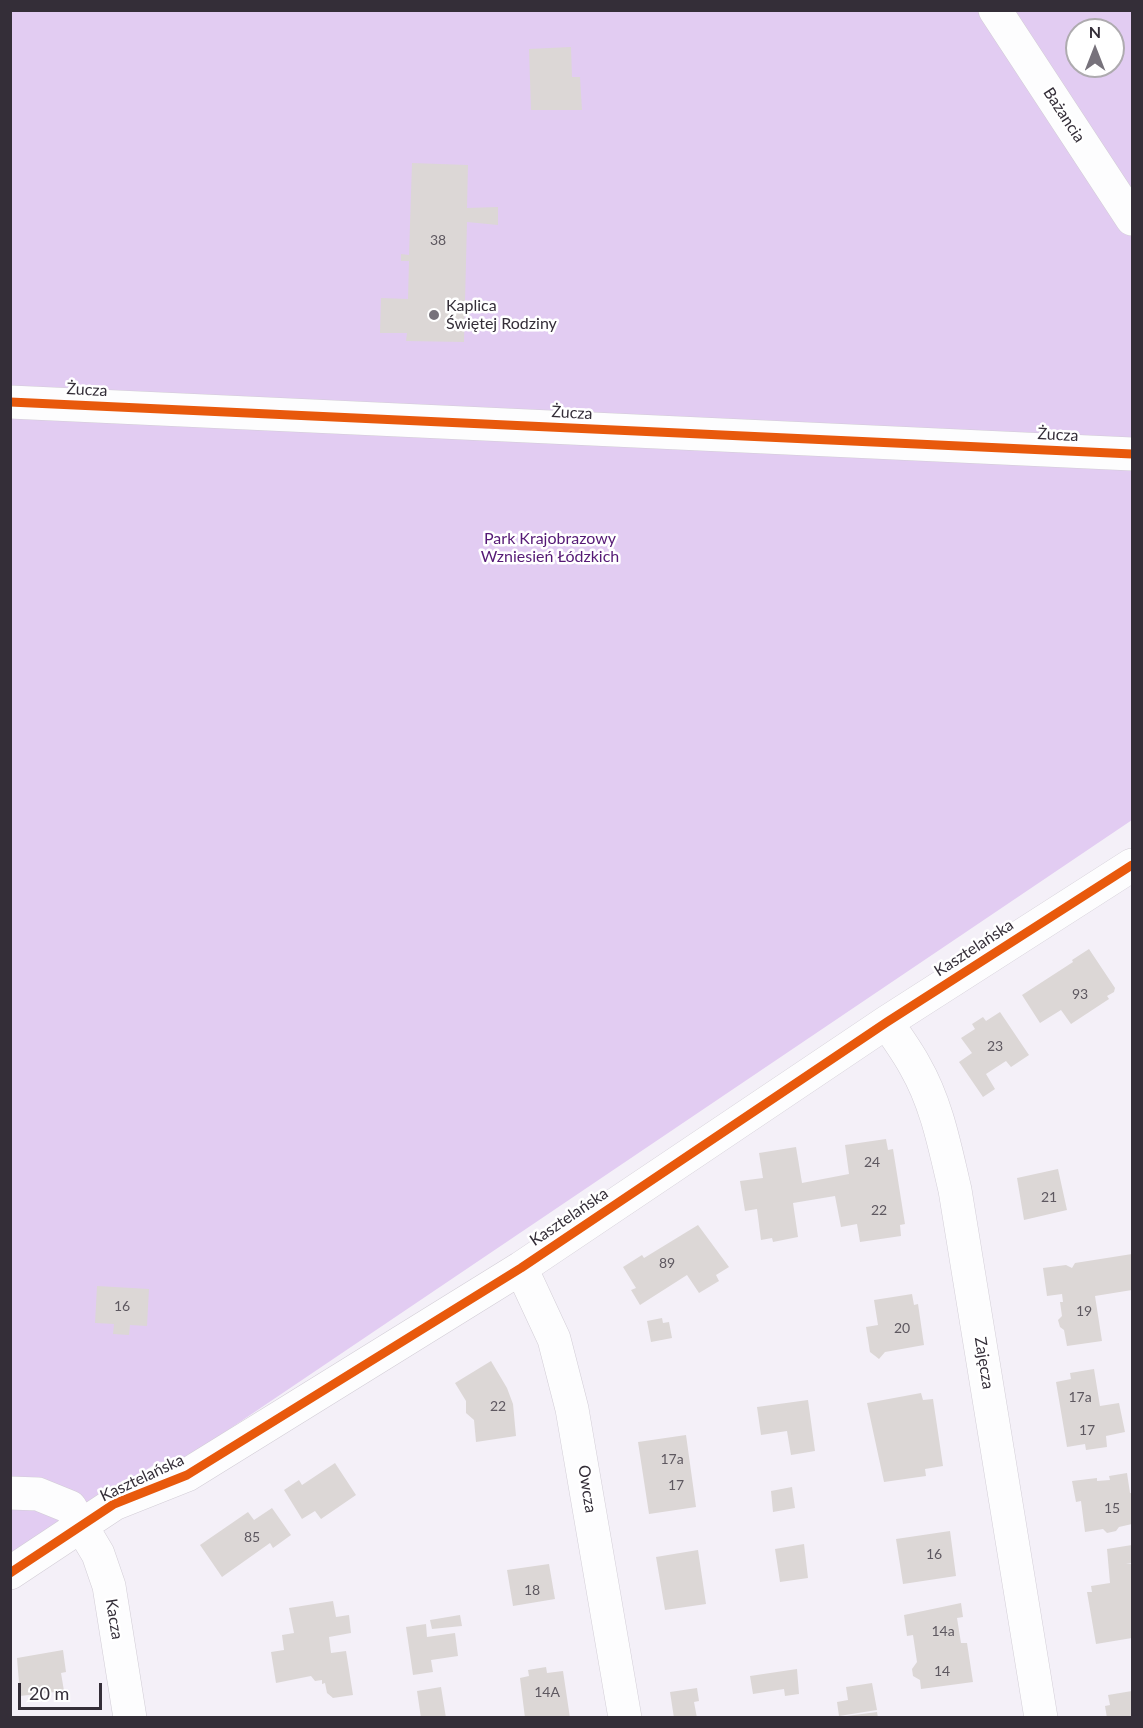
<!DOCTYPE html>
<html>
<head>
<meta charset="utf-8">
<style>
  body { margin:0 }
  #map { position:relative; width:1143px; height:1728px; overflow:hidden; background:#f4f0f8; font-family:Lato,sans-serif }
  canvas { display:block }
  .frame { position:absolute; inset:0; border:12px solid #342e38; pointer-events:none }
  .north { position:absolute; left:1065px; top:18px; width:60px; height:60px; box-sizing:border-box; background:#fff; border:2px solid #aeabaf; border-radius:50%; rotate:0deg; font-size:16px; font-weight:700; line-height:24px; text-align:center; color:#342e38 }
  .north::after { content:''; display:block; margin:auto; width:21px; height:27px; background:#77727b; clip-path:polygon(50% 0,100% 100%,50% 72%,0 100%) }
  .scale { position:absolute; left:18px; top:1683px; width:84px; height:27px; box-sizing:border-box; border:3px solid #342e38; border-top:0; padding-left:8px; font-size:18px; line-height:21px; white-space:nowrap; color:#342e38; -webkit-text-stroke:4px #fff; paint-order:stroke }
</style>
</head>
<body>
<div id="map">
<canvas width="1143" height="1728"></canvas>
<div class="frame"></div>
<div class="north">N</div>
<div class="scale">20 m</div>
</div>
<script>
const ctx = document.querySelector('canvas').getContext('2d');
ctx.lineJoin = 'round';
function fill(path, color) { ctx.fillStyle = color; ctx.fill(path, 'evenodd'); }
function strokePath(path, color, width, dash) { ctx.strokeStyle = color; ctx.lineWidth = width; ctx.lineCap = dash ? 'butt' : 'round'; ctx.setLineDash(dash || []); ctx.stroke(path); }
function write(font, color, halo, rows, align = 'center') {
  ctx.font = font + ' Lato,sans-serif'; ctx.lineWidth = 5; ctx.setLineDash([]); ctx.textBaseline = 'middle'; ctx.strokeStyle = halo; ctx.fillStyle = color; for (const [text, x, y, turn = 0] of rows) {
    ctx.save(); ctx.translate(x, y); ctx.rotate((+turn || 0) * Math.PI / 180); ctx.textAlign = isNaN(turn) ? turn : align; if (halo) ctx.strokeText(text, 0, 0); ctx.fillText(text, 0, 0); ctx.restore();
  }
}
const green = new Path2D(`
  M11,11H1132V820L182,1461L158,1462L11,1561ZM1077,30H1113V66H1077Z`);
const building = new Path2D(`
  M571,47L572,77H580L582,110H531L529,49Z
  M412,163L468,165L467,208L498,207V225L467,222L464,342L406,341L407,333H380L381,298L408,299L409,261H401V254L409,255Z
  M1089,949L1115,988L1114,992L1107,996L1109,999L1071,1024L1061,1010L1040,1023L1022,995L1073,962L1072,960Z
  M1000,1012L1029,1055L1011,1067L1006,1061L986,1074L995,1089L983,1097L959,1062L972,1053L961,1038L975,1029L972,1024L983,1017L986,1021Z
  M886,1139L888,1150L893,1149L905,1224L900,1225L901,1236L860,1242L857,1224L841,1227L835,1196L793,1203L798,1237L773,1242L772,1238L761,1240L757,1209L745,1211L740,1181L763,1178L759,1153L796,1147L802,1183L849,1174L845,1145Z
  M1058,1169L1067,1210L1024,1220L1017,1178Z
  M698,1225L729,1267L716,1275L719,1281L699,1293L687,1275L640,1305L631,1290L636,1288L623,1267L642,1255L644,1258Z
  M1132,1254V1290L1095,1296L1102,1341L1067,1346L1064,1330L1060,1327L1058,1320L1062,1316L1060,1302H1063L1062,1294L1047,1296L1043,1268L1066,1265L1072,1268L1075,1263Z
  M97,1286L149,1289L147,1326L130,1325L129,1335L113,1334L114,1324L95,1323Z
  M912,1294L914,1305L918,1304L924,1345L885,1352L879,1359L870,1352L866,1327L878,1325L874,1300Z
  M662,1318L663,1323L669,1322L672,1338L651,1342L647,1321Z
  M491,1361L507,1388L513,1404L516,1436L476,1442L474,1420L466,1413V1401L455,1383Z
  M1094,1369L1100,1406L1119,1403L1125,1432L1106,1436L1107,1447L1086,1450L1085,1444L1067,1447L1056,1382L1071,1379L1070,1373Z
  M921,1393L923,1400L933,1399L943,1466L925,1469L926,1476L884,1482L867,1403Z
  M808,1400L815,1451L791,1455L787,1431L761,1435L757,1407Z
  M686,1435L696,1507L649,1514L638,1442Z
  M335,1463L356,1495L321,1519L315,1511L302,1519L284,1490L299,1480L302,1485Z
  M1127,1473L1130,1493H1132V1524L1119,1527L1116,1531L1107,1533L1103,1529L1085,1532L1081,1501L1076,1502L1072,1481L1097,1478V1481L1110,1480L1109,1476Z
  M792,1487L795,1508L773,1512L771,1491Z
  M272,1508L291,1535L273,1548L270,1543L222,1577L200,1545L248,1512L254,1520Z
  M950,1531L956,1576L903,1584L896,1539Z
  M804,1544L808,1578L780,1582L775,1549Z
  M1132,1545V1563L1126,1564H1132V1638L1096,1644L1087,1592H1092L1091,1586L1110,1583L1107,1549Z
  M698,1550L706,1604L665,1610L656,1557Z
  M549,1564L555,1599L513,1606L507,1570Z
  M333,1601L336,1617L349,1615L351,1633L329,1637L331,1653L346,1651L353,1695L333,1698L327,1693L325,1683L322,1684V1680L315,1681L311,1676L276,1683L271,1652L284,1650L282,1635L294,1633L289,1608Z
  M961,1603L963,1617L957,1618L961,1643H967L973,1682L921,1689L920,1680L913,1676L912,1669L917,1662L913,1635L907,1636L904,1615Z
  M460,1615L462,1626L432,1629L430,1620Z
  M426,1624L427,1637L455,1633L458,1656L431,1660L433,1672L413,1675L406,1627Z
  M63,1650L66,1672L61,1673L64,1691L20,1696L17,1658Z
  M546,1667L547,1673L563,1671L570,1718H525L520,1678L529,1676L528,1670Z
  M797,1669L799,1694L785,1696L784,1689L753,1694L750,1676Z
  M872,1683L877,1710L839,1716L837,1702L848,1700L846,1687Z
  M441,1687L446,1718H421L417,1691Z
  M697,1688L699,1701L694,1702L697,1718H674L670,1692Z
  M1132,1691V1718H1107L1105,1706L1110,1705L1108,1695Z
  M877,1712L878,1718H847V1716Z`);
const minor = new Path2D(`
  M995,10L1132,219
  M10,402L1132,454
  M887,1022C896,1037 907,1051 915,1066C937,1104 945,1148 955,1190L1041,1718
  M521,1268L554,1339L572,1409L625,1718
  M10,1493L38,1494L70,1507L98,1554L109,1586L130,1718
  M10,1573L114,1504L187,1475L521,1268L887,1022L1132,865`);
const cycleway = new Path2D(`
  M10,402L1132,454
  M10,1573L114,1504L187,1475L521,1268L887,1022L1132,865`);
const markers = [
  [434,315,6,"#77727b"]
];
const numberNames = [
  ["38",438,240],
  ["93",1080,994],
  ["23",995,1046],
  ["24",872,1162],
  ["21",1049,1197],
  ["22",879,1210],
  ["89",667,1263],
  ["16",122,1306],
  ["19",1084,1311],
  ["20",902,1328],
  ["17a",1080,1397],
  ["22",498,1406],
  ["17",1087,1430],
  ["17a",672,1459],
  ["17",676,1485],
  ["15",1112,1508],
  ["85",252,1537],
  ["16",934,1554],
  ["18",532,1590],
  ["14a",943,1631],
  ["14",942,1671],
  ["14A",547,1692]
];
const streetNames = [
  ["Bażancia",1064,115,57],
  ["Żucza",87,390,3],
  ["Żucza",572,413,3],
  ["Żucza",1058,435,3],
  ["Kasztelańska",974,948,-33],
  ["Kasztelańska",569,1217,-34],
  ["Zajęcza",984,1363,81],
  ["Kasztelańska",142,1478,-25],
  ["Owcza",587,1489,81],
  ["Kacza",114,1619,81]
];
const poiNames = [
  ["Kaplica",446,306],
  ["Świętej Rodziny",446,324]
];
const parkNames = [
  ["Park Krajobrazowy",550,539],
  ["Wzniesień Łódzkich",550,557]
];
fill(green, '#e2ccf2');
fill(building, '#dcd7d6');
strokePath(minor, '#d2cdd6', 34);
strokePath(minor, '#fdfdfe', 33);
strokePath(cycleway, '#e8590c', 9);
for (const [x, y, r, color] of markers) { const dot = new Path2D(); dot.arc(x, y, r, 0, 2 * Math.PI); ctx.fillStyle = color; ctx.fill(dot); strokePath(dot, '#fff', 2); }
write('14px', '#5e5860', null, numberNames);
write('16px', '#342e38', '#fff', streetNames);
write('16px', '#342e38', '#fff', poiNames, 'left');
write('16px', '#551975', '#fff', parkNames);
</script>
</body>
</html>
